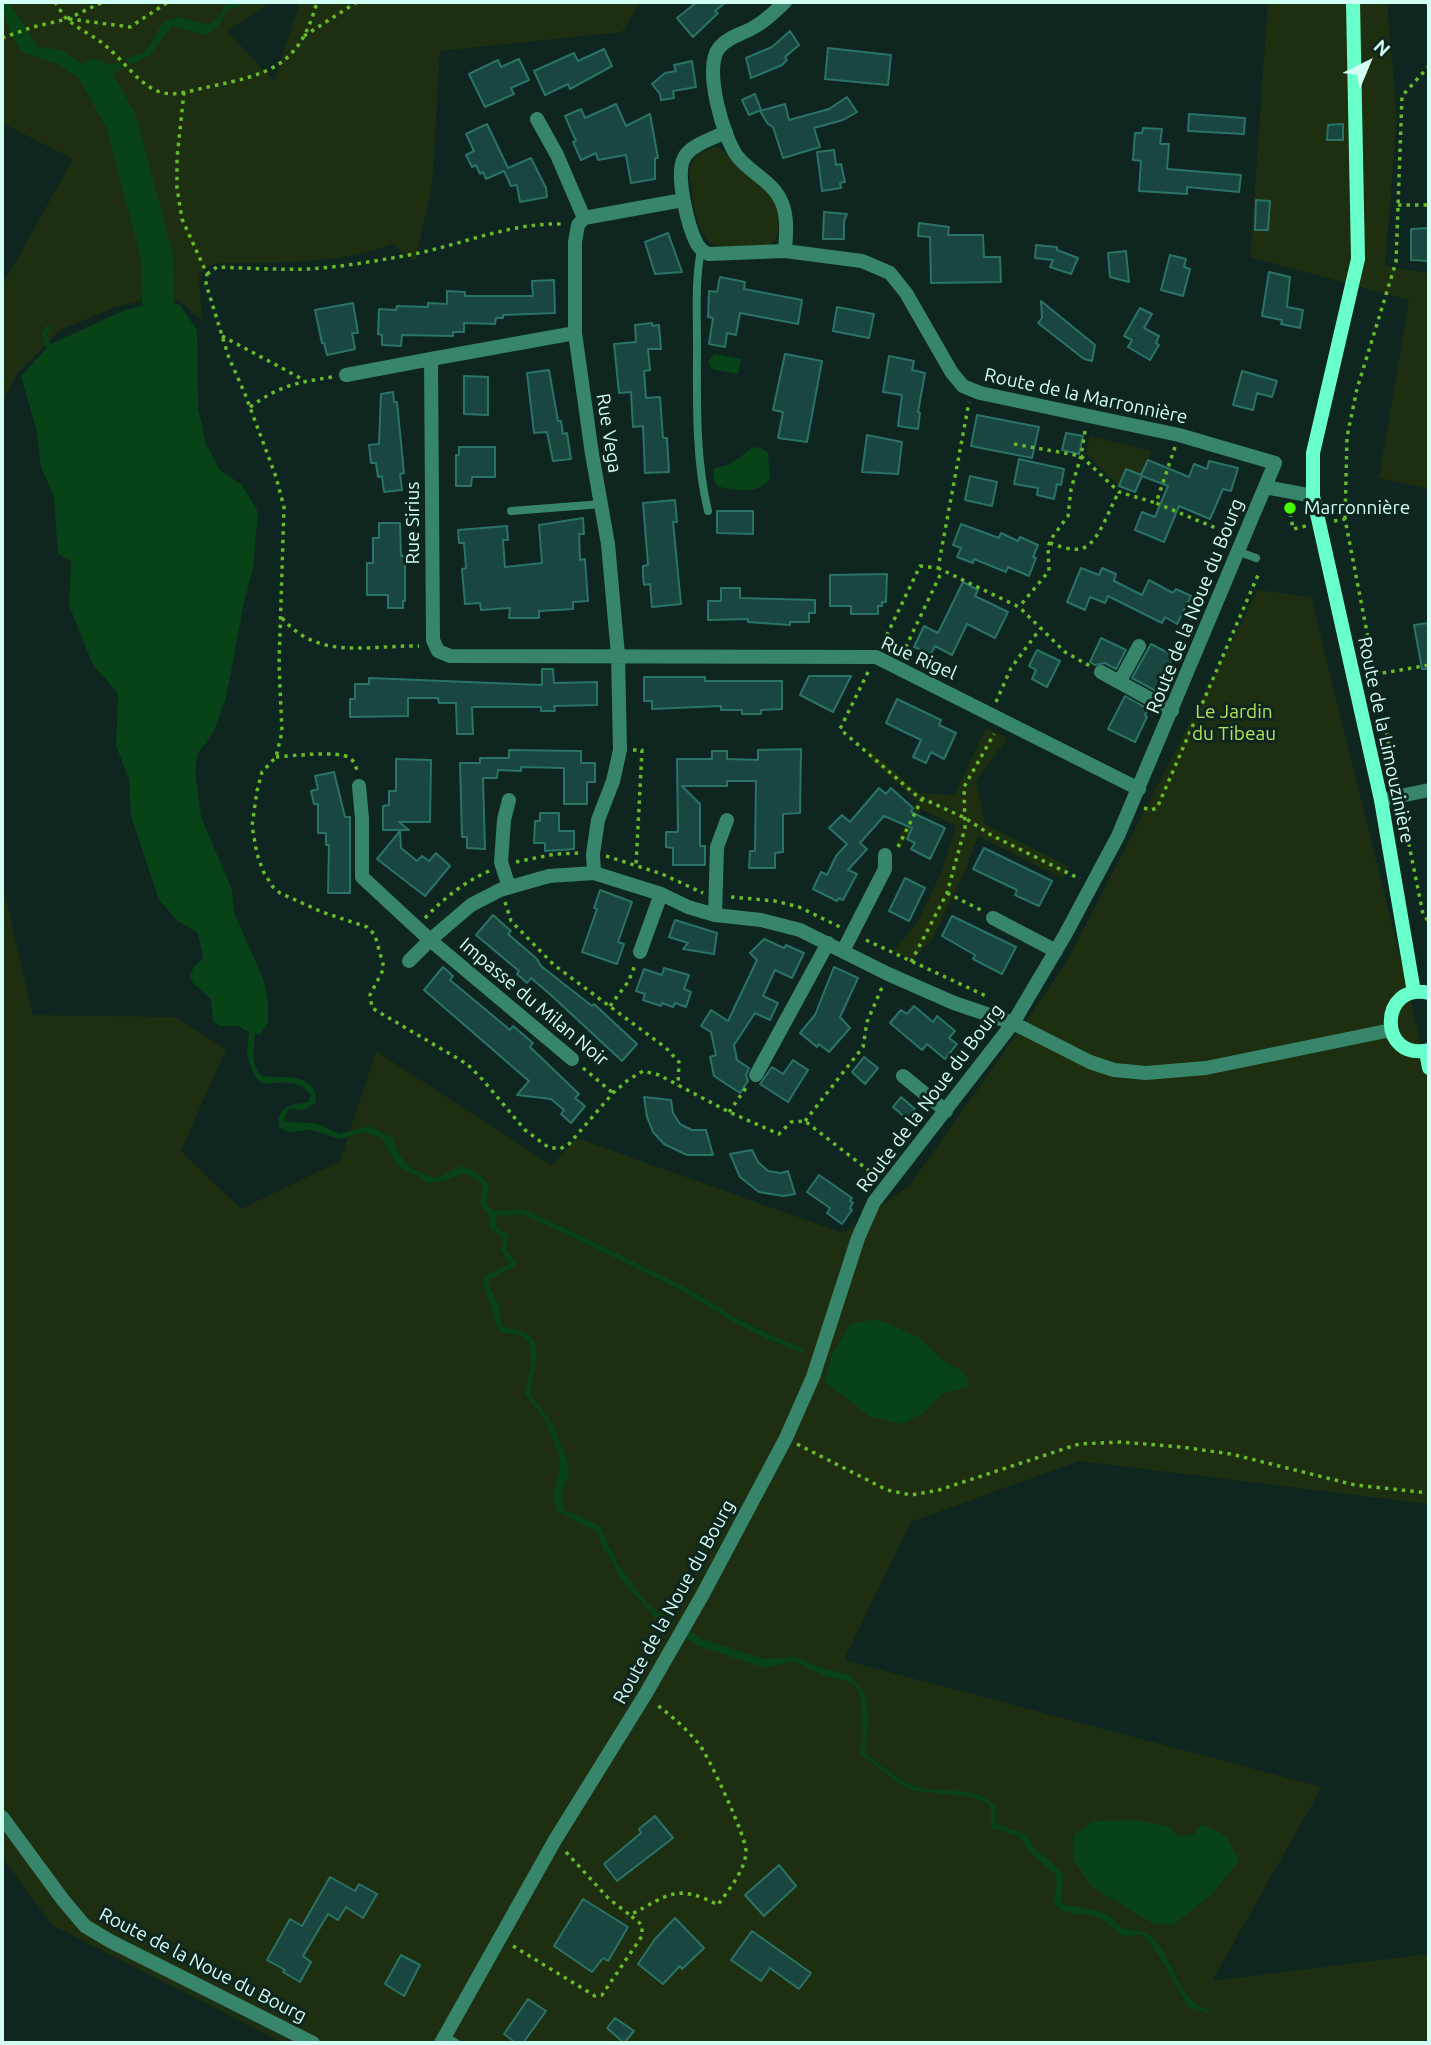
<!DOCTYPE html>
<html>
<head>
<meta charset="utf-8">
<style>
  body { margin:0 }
  #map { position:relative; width:1431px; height:2045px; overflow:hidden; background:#0e2520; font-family:Ubuntu,sans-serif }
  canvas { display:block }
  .frame { position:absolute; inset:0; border:4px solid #d1fff3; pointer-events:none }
  .north { position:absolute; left:1333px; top:28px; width:70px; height:70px; -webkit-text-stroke:5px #0e2520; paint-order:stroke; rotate:43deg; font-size:19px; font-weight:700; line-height:28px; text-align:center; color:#d1fff3 }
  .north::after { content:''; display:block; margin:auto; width:24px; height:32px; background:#d1fff3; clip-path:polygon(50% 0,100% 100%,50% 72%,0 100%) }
</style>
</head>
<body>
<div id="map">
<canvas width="1431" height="2045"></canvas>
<div class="frame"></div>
<div class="north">N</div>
</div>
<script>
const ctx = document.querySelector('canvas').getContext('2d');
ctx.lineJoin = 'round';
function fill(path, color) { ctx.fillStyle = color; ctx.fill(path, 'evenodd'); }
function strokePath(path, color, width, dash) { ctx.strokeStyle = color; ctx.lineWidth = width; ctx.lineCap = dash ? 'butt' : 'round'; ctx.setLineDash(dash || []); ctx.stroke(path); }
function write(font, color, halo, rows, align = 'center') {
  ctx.font = font + ' Ubuntu,sans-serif'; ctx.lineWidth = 6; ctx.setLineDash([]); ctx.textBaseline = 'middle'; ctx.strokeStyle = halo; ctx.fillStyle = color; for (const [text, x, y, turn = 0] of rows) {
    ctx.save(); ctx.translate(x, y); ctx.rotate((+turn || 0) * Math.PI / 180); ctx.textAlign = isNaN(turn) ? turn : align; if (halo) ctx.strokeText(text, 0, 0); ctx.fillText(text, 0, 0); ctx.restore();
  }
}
const green = new Path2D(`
  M2,2H272L227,31L274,81L300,2H641L622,32L440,51L432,186L415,261L392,244C336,265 279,262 221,263L208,266L199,276L202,321L180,301L157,296L113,308L60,330L17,374L2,402V286L73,159L2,123Z
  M1268,2H1387L1397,119L1385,266L1429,273V489L1379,478L1409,300L1250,257Z
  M715,147C728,150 733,164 743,172C761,188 784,199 779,227C778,234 775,243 768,246C759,250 731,247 719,247C693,240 694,196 689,173C691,156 700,152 715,147Z
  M1090,436L1152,451L1141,475L1119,486L1086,454Z
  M1258,590L1311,597L1429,1074V1504L1079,1461L911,1522L844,1660L1322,1787L1212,1981L1429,1954V2043H283L52,1925L2,1857V882L33,1015L175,1017L226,1049L181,1151L241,1209L340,1161L376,1051L551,1165L577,1138L843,1233L910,1185L1065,965Z
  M986,728L1008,738L976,780L985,824L1068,866L1063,879L978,836L964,873L932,940L913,959L893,951L917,923L941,873L956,826L921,809L901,848L895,845L917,801L871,760L866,746L919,793L954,795Z`);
const water = new Path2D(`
  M2,2H9L38,47L61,50L88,68L96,70L118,62L123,68L89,85L58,64L22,52C14,42 2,14 2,2Z
  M233,2H251L227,10C221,22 218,30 205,35L172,26L150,55L130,65L125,59L145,52L164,21L181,17L206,25L219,18L225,5Z
  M158,301L179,304L197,330L198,408L206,444L220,470L242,485L258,512L253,569L244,602L226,698L214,731L198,753L195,771L201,817L232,890L234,913L263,978L268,1001V1023L259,1035L255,1032C254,1047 250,1065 262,1076C282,1079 317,1071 316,1102L304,1110L289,1109L284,1119L285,1122L315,1123L340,1134L369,1126L393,1138C401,1164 411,1172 438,1178L460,1166C472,1170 483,1175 489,1186L486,1203L495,1213L496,1227L509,1235L506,1250L516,1261L515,1266L490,1279L489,1287L499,1305L502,1327C552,1333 535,1358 530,1395L552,1423L568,1463L569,1474L561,1493L564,1510L599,1525L618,1564L647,1604L664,1616L660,1623L620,1578L612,1560L603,1549L598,1532L557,1511L553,1495L560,1471L559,1454L545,1420L525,1394L531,1364L530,1343L520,1335L499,1332L483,1283L485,1275L510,1264L500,1250L503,1245L502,1236L490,1229L489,1216L480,1204L483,1185L478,1180L464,1173L441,1182L427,1183L417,1174L410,1173L396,1164L382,1138L364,1132L339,1139L311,1130L288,1132L279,1127C276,1106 292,1104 309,1102L311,1095C300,1079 280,1082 263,1084L255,1077L247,1055L249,1033L239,1026H219L213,1020L211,999L193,983L190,975L194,967L203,958L198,933L178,921L159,900L131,816L129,779L116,746L118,693L93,665L69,605L71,561L58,554L54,497L41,467L37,432L21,376L46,349L42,332L47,325L51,327L46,334L51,344L123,311Z
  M714,354L741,359L738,374L712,369L708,362Z
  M760,447L768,453L770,479C758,495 734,491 717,486L713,476L714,468L729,465L752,448Z
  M877,1319L920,1338L941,1359L966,1374L969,1386L942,1394L922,1414L901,1424L869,1416L824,1381L831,1357L850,1324Z
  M686,1628L702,1639L763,1659L796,1657L825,1669L848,1674L865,1694L868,1718L865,1753C881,1765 897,1780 916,1787C940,1795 978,1784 995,1806V1823L1027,1835L1034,1848L1063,1873L1061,1904C1073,1906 1098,1910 1108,1915C1114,1918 1115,1923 1120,1926C1131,1933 1144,1928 1154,1939C1174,1960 1178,2002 1209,2010L1210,2013L1188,2007C1181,1995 1152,1938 1141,1935C1137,1934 1129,1936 1124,1936C1115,1932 1110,1923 1101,1919C1086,1910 1065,1919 1054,1903L1057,1881L1055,1874L1029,1851L1020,1837L992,1828C990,1821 993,1811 989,1806C980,1793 929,1794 911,1790L903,1786L859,1753L863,1740L861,1699L856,1687L850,1682L825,1676L793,1661L765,1668L698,1646L682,1636Z
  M1135,1820L1167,1826L1180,1836L1193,1835L1202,1824L1226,1836L1239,1860L1211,1895L1173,1925L1154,1924L1091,1886L1073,1859L1074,1835L1092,1821Z`);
const stream = new Path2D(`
  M495,1213L523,1212L576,1236L691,1293L731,1318L769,1337L801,1350`);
const river = new Path2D(`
  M95,75L121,121L157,257L158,301`);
const building = new Path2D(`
  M697,2H726L715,11L718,13L693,37L677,18Z
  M790,31L799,45L785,57L787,60L782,65L751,78L746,58L772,47Z
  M828,48L891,55L888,85L825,79Z
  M604,49L612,66L570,89L568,84L545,95L534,71L574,53L578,61Z
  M519,59L529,80L511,88L514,94L485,107L469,74L498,60L501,67Z
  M692,61L696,87L673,91L674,98L661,100L660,94L652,84L665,73L676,71L674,65Z
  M755,94L761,110L749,115L742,100Z
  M847,97L857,112L843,120L814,128L820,147L783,158L773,127L768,124L760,111L785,104L789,120L829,109Z
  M616,104L626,126L650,114L658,158H655V179L631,183L626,155L598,160L596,153L581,160L573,142L576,141L565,116L581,109L585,118Z
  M1189,114L1245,118L1244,134L1188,131Z
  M487,124L508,168L531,158L546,188L547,197L520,202L517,185L511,186L504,171L486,179L483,172L480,174L476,165L472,167L466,155L474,151L466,134Z
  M1343,124V140H1327L1328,125Z
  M1143,128L1162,129L1160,144H1169L1167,169L1241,175L1239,192L1187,187V194L1139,191L1141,161L1133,160L1135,133H1142Z
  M834,150L836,165L841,164L845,182L840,183L841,188L822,191L817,152Z
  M1256,200L1270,201L1268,230H1255Z
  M824,212L847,214L844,221V239H823Z
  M919,223L949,227L948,235H983L984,257H1000L1001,282L931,283L930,237L918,236Z
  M1429,228V261L1411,260V229Z
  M668,233L682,272L655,274L645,242Z
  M1036,245L1057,247V250L1078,258L1071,274L1050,267L1053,260L1035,258Z
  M1126,251L1129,282L1110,277L1108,253Z
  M1170,255L1186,259L1184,267L1190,269L1183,296L1161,290Z
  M1269,272L1290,277L1287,307L1303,310L1300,328L1281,324L1282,320L1262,316Z
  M720,277L745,282L744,289L802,300L798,324L740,313L736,335L727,333L725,347L709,344L713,318L708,317L709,291L717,292Z
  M554,280L555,313L503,315V318H496L495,324L464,323V332H453V336L402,335L401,346L382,345V335L378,334L379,309L396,310L397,306L428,307V303L447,304V291L465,292V296H533L532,281Z
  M1041,301L1095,345L1092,361L1084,359L1038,323L1042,318Z
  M353,303L358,333H352L355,349L327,355L324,343H322L315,310Z
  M837,307L874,314L869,338L833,331Z
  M1140,308L1152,314L1144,328L1159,336L1156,343L1159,345L1150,360L1128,347L1132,340L1124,336Z
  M652,323V326L659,325L661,349H648L650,370L644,371L646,398L660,397L663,438H667L669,472L645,473L643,426L633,427L631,392L619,393L614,344L636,342L635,325Z
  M785,354L822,361L807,442L778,438L783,412L773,410Z
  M889,356L914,361L912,370L925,373L918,412L920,413L918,429L898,426L902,395L883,392Z
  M549,370L558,421H561L563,434L567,433L571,459L553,461L547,432L534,433L527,373Z
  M1242,371L1277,381L1272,397L1257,393L1253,410L1233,405Z
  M464,376L488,377V415L464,414Z
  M393,392L394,402H397L404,473L400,474L402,490L384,492L382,476L378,477L376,463H371L369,445L379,444L381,394Z
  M977,415L1039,427L1032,458L971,446Z
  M1066,433L1083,436L1079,454L1062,450Z
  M867,435L902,442L898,474L862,472Z
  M459,447H495V477H472L471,486H456V455H459Z
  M1019,459L1064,469L1061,485L1057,484L1054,499L1037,495L1038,488L1014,484Z
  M1148,460L1189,477L1194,464L1207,469L1209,461L1238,468L1231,491L1223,489L1210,519L1179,506L1164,542L1135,530L1142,512L1155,517L1168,486L1142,476L1135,492L1119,486L1126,469L1141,475Z
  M970,476L997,482L992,506L965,500Z
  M675,500L677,522H673L681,604L652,607L650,584L644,585L643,575V566L648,565L643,503Z
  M717,511H753V534L717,533Z
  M583,518L584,534H579L580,560L585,559L588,601L573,602V609L539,611V618H509L510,608L481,610L480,603L465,604L462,569L466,568L464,543H459L458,530L507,526L508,540H503L505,567L542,563L539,525Z
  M379,523H400L401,556H405V601H403V608H388V595H367V563H373V538H379Z
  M961,524L999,538L1001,533L1018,541L1020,537L1038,545L1033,557L1036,558L1029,576L1008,567L1006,572L974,559L973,563L957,557L961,548L953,545Z
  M1081,568L1099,575L1102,568L1116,574L1114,581L1142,595L1149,580L1173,593L1176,589L1191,596L1177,624L1165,617L1162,623L1108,596L1105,603L1090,597L1085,610L1067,602Z
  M887,574L886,602H882V606H878V614H851V606H830V575Z
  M963,582L978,590L975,596L1008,612L995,638L967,624L952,655L935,646L931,654L914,647L924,626L938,633Z
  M721,588H740V598L815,600V613H809V622H790V625L748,622V619L708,620V601H721Z
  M1429,623V669H1422L1414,625Z
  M1101,638L1126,650L1116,669L1105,663L1095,665L1090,662Z
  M1151,644L1174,656L1156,691L1132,678Z
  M1037,650L1060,661L1047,687L1032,679L1036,670L1029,666Z
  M542,669H553L554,683L597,682V705L554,706L555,711H541V707H472L473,734H457L456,703H439L438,698H408V716L350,717V699H355V684H369V678L542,685Z
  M809,676H851L833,712L800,695Z
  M644,677H705V681H782V709L761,710V714H742V710H721V706L652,709V701H644Z
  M1125,696L1148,709L1145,715L1147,717L1135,742L1108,729Z
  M897,699L941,720L939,725L956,733L944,759L931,752L926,763L913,757L921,740L886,723Z
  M801,749L800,813L783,814V852L775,853V868H749L750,851H755L756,781H727V786H682L700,804V846H705V865H673V848L666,847V832H678L677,759H712V751H727V759L758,760V750Z
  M509,750L581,751V763H595V782H587V804H564V768L521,767V771L498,770L497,778H483L485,849L467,848V837H462L460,763H480V758H509Z
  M396,759L431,760L430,822H399L409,830H383V806L389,805V791H396Z
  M334,772L345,817H350V893H328L329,845H326V833H318V804H314L311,791L318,789L315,776Z
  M879,788L886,794L891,788L913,808L911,812L945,828L930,859L911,849L915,843L907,839L912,828L884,816L860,843L867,849L848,870L857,874L843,900L839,898L837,901L813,889L821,872L827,875L836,856L847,844L829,828L842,815L850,822Z
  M540,813H559V831H574V849L545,851V843H534L535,821H540Z
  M400,831L401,848L417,861L422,856L429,861L436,853L450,866L425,896L377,859Z
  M984,848L1052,881L1039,906L1015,895L1017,890L973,869Z
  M905,878L925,888L909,921L889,911Z
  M600,890L632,902L618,942L624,944L617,964L582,952L597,909L594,908Z
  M493,915L511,931L508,934L537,959L541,966L592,1006L594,1004L637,1044L622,1061L552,996L531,978L527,983L517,974L519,971L476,935Z
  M952,916L1016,947L1002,974L973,959L975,955L942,936Z
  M675,920L717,933L714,954L683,949L688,943L669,937Z
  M764,939L784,948L786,945L804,953L792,978L775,970L763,996L778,1003L770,1020L755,1013L734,1045L737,1060L749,1068L746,1075L748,1081L740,1093L714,1076L710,1057L716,1055L711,1032L701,1026L711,1010L728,1021L757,960L750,953Z
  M443,967L453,976L450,980L510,1030L513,1026L533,1043L530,1047L579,1094L575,1098L585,1106L571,1123L561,1114L564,1110L551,1099L517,1095L529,1081L424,990Z
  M834,967L858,978L840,1017L850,1028L829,1052L819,1044L817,1047L800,1033L815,1015Z
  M664,968L689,975L684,989L691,992L686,1007L675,1003L673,1007L662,1003L661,1006L643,1000L645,994L636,991L644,969L662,975Z
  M914,1006L933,1022L937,1016L955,1031L949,1038L957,1044L945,1059L927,1044L922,1050L890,1023L901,1010L907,1014Z
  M864,1057L878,1068L865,1084L852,1072Z
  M793,1060L808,1070L788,1102L760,1084L772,1067L783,1074Z
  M644,1097L671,1100L673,1113L680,1124L692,1130H706L713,1155H687L664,1144L653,1132L647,1117Z
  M901,1097L915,1109L907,1119L893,1107Z
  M752,1150L758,1162L768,1171L781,1173L788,1171L795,1194L783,1196L759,1192L740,1177L730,1154Z
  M819,1175L852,1198L850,1201L853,1203L850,1208L852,1210L842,1224L827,1213L830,1208L807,1192Z
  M655,1816L673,1838L617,1881L604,1864L641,1833L639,1829Z
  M779,1865L796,1886L764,1916L745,1895Z
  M330,1877L355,1891L359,1884L377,1894L363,1918L346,1907L338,1920L328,1914L303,1956L311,1962L300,1982L283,1972L285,1970L267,1960L290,1919L302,1926Z
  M583,1899L628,1927L608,1961L603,1958L592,1972L554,1946Z
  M675,1918L704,1948L682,1969L680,1966L663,1984L638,1964L655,1939Z
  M752,1931L811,1973L799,1989L770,1968L761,1981L731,1960Z
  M401,1955L420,1965L404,1996L385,1984Z
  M528,1999L546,2011L523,2043H516L504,2034Z
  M615,2018L634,2031L624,2043L607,2028Z`);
const path = new Path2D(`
  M55,2C59,7 62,15 67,19C79,30 95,36 107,47C124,61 139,85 160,92C175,97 193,90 208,87C268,74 299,68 317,2
  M1427,2L1429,5
  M69,19L130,27L168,2
  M304,36L357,2
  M2,38L33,27L67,19L103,2
  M184,92L177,158V188L182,219L207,274L206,284L229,358L245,394L276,477L284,507L279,665L282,732L276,757L262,772L257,791L252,826L257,854L263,871L273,887L280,893L322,912L367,927L375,935L384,968L370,995L372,1008L467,1064L482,1079L525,1130L548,1147L560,1149L569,1144L613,1093L628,1080L643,1071L659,1075L729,1112L779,1134L791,1122L805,1121L877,1177
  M1398,205H1429
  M207,274L217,267C247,268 278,270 308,269C341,267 376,261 409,255C462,245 510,222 565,224
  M222,336L304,380
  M250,407C281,385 295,383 332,377
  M1085,431L1081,456L1119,492L1156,503
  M1014,444L1081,456L1071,489L1068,516L1051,539L1048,547L1049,571L1019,607
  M1175,447L1156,503L1230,534
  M1289,505L1293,529L1306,526
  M1345,519L1347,437L1357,389L1396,262L1402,96L1429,66
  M1334,521L1345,519L1396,782
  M1050,543C1059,546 1073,552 1083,548C1099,543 1110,506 1119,492
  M938,568L1019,607L1065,652L1090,666
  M282,618C319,661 368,645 419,646
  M883,643L920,566L938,568L969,402
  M902,655L942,571
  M868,672L840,729L917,796L965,818L991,835L1080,879
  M1366,676L1429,665
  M996,702L1011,668L1040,629
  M633,750H642L636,865
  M276,757C292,756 338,750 350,758C355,762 357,768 357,774
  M1144,808L1151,810L1157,808L1258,575
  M1402,810L1423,914L1429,922
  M898,847L922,799
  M606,856L662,874L703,893
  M516,862L555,854L581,853
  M947,893L983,911
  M731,897L775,901L799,907L840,927
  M505,902L511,921L554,965L666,1048L679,1062L678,1086
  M425,918C444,898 463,883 489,871
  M866,940L986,996
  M911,962L947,893L965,828L964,787L994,734
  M610,1006L628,982L636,963
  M583,1068L613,1093
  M729,1112L748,1085
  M805,1121L863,1047L867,1022L883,985
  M797,1444L887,1490L911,1495L939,1490L1079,1444L1121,1442L1181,1447L1231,1454L1355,1485L1429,1493
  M566,1852L609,1899L630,1915C669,1895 676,1883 718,1905C728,1890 745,1871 746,1852C747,1838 710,1760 701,1747C689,1731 673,1717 657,1705
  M513,1946L595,1996L602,1995L642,1936V1925L630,1915`);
const lane = new Path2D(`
  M701,250C695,281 697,312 697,343C697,398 695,458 708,511
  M511,511L602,504
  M1237,551L1256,558
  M446,2037L456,2043`);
const street = new Path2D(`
  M537,119L557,155L584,218
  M584,218L578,225L575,242V333L592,454L608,544L618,655L620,750L613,781L598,820L593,854L594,873
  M584,218L683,200
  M785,251C786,234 788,218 782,203C773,181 750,173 737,156C723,137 703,67 719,48C728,36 744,34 756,26C767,20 776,10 785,2
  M575,333L431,359L433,640L438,651L450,656L876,657L1139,789
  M346,375L431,359
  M1265,487L1313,496
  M1101,672L1172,711
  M1120,681L1139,646
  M359,786L362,819V877L430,940L572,1059
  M509,800L504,820L501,862L509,887
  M1381,800L1429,790
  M715,915L717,847L727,820
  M993,918L1056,951
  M843,951L885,869V855
  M640,952L661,894
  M409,961L430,940L471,905L500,890L549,876L594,873L661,894L688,907L715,915L761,920L800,930L888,974L954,1003L1013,1023L1090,1062L1114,1070L1146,1073L1206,1068L1391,1030
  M756,1075L828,943
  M903,1076L946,1111
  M2,1817L63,1900L85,1926L110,1941L313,2043
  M441,2043L555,1840L645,1695L703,1594L786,1438L813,1377L858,1238L874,1202L1013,1023L1065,935L1118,836L1275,463L1179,435L980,393L963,386L952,373L906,293L890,273L862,261L785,251L709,254C703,252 700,249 697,244C688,227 675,175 684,158C690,145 714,138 726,132`);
const secondary = new Path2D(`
  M1353,2L1358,259L1313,453V496L1381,800L1414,992
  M1429,993C1379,981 1377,1062 1429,1050
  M1426,1052L1429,1068`);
const markers = [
  [1290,508,7,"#45fc00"]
];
const streetNames = [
  ["Route de la Marronnière",1086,396,12],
  ["Rue Vega",609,433,81],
  ["Rue Sirius",413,523,-90],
  ["Route de la Noue du Bourg",1195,606,-68],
  ["Rue Rigel",919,658,24],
  ["Route de la Limouzinière",1386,740,78],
  ["Impasse du Milan Noir",534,1002,40],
  ["Route de la Noue du Bourg",930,1098,-53],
  ["Route de la Noue du Bourg",674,1602,-61],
  ["Route de la Noue du Bourg",203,1965,27]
];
const poiNames = [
  ["Marronnière",1304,508]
];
const parkNames = [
  ["Le Jardin",1234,712],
  ["du Tibeau",1234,734]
];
fill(green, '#1d2f10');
fill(water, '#084318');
strokePath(stream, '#084318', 5);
strokePath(river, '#084318', 32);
fill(building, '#19463f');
strokePath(building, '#2a7367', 2);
strokePath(path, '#68ba2a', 3.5, [3.5, 5]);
strokePath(lane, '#37866b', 8);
strokePath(street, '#37866b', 14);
strokePath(secondary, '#68ffcb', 14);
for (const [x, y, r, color] of markers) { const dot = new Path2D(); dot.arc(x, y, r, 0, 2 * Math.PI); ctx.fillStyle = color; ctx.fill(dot); strokePath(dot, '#0e2520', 2.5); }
write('19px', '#d1fff3', '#0e2520', streetNames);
write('19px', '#d1fff3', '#0e2520', poiNames, 'left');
write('19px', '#afe459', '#0e2520', parkNames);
</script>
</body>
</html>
